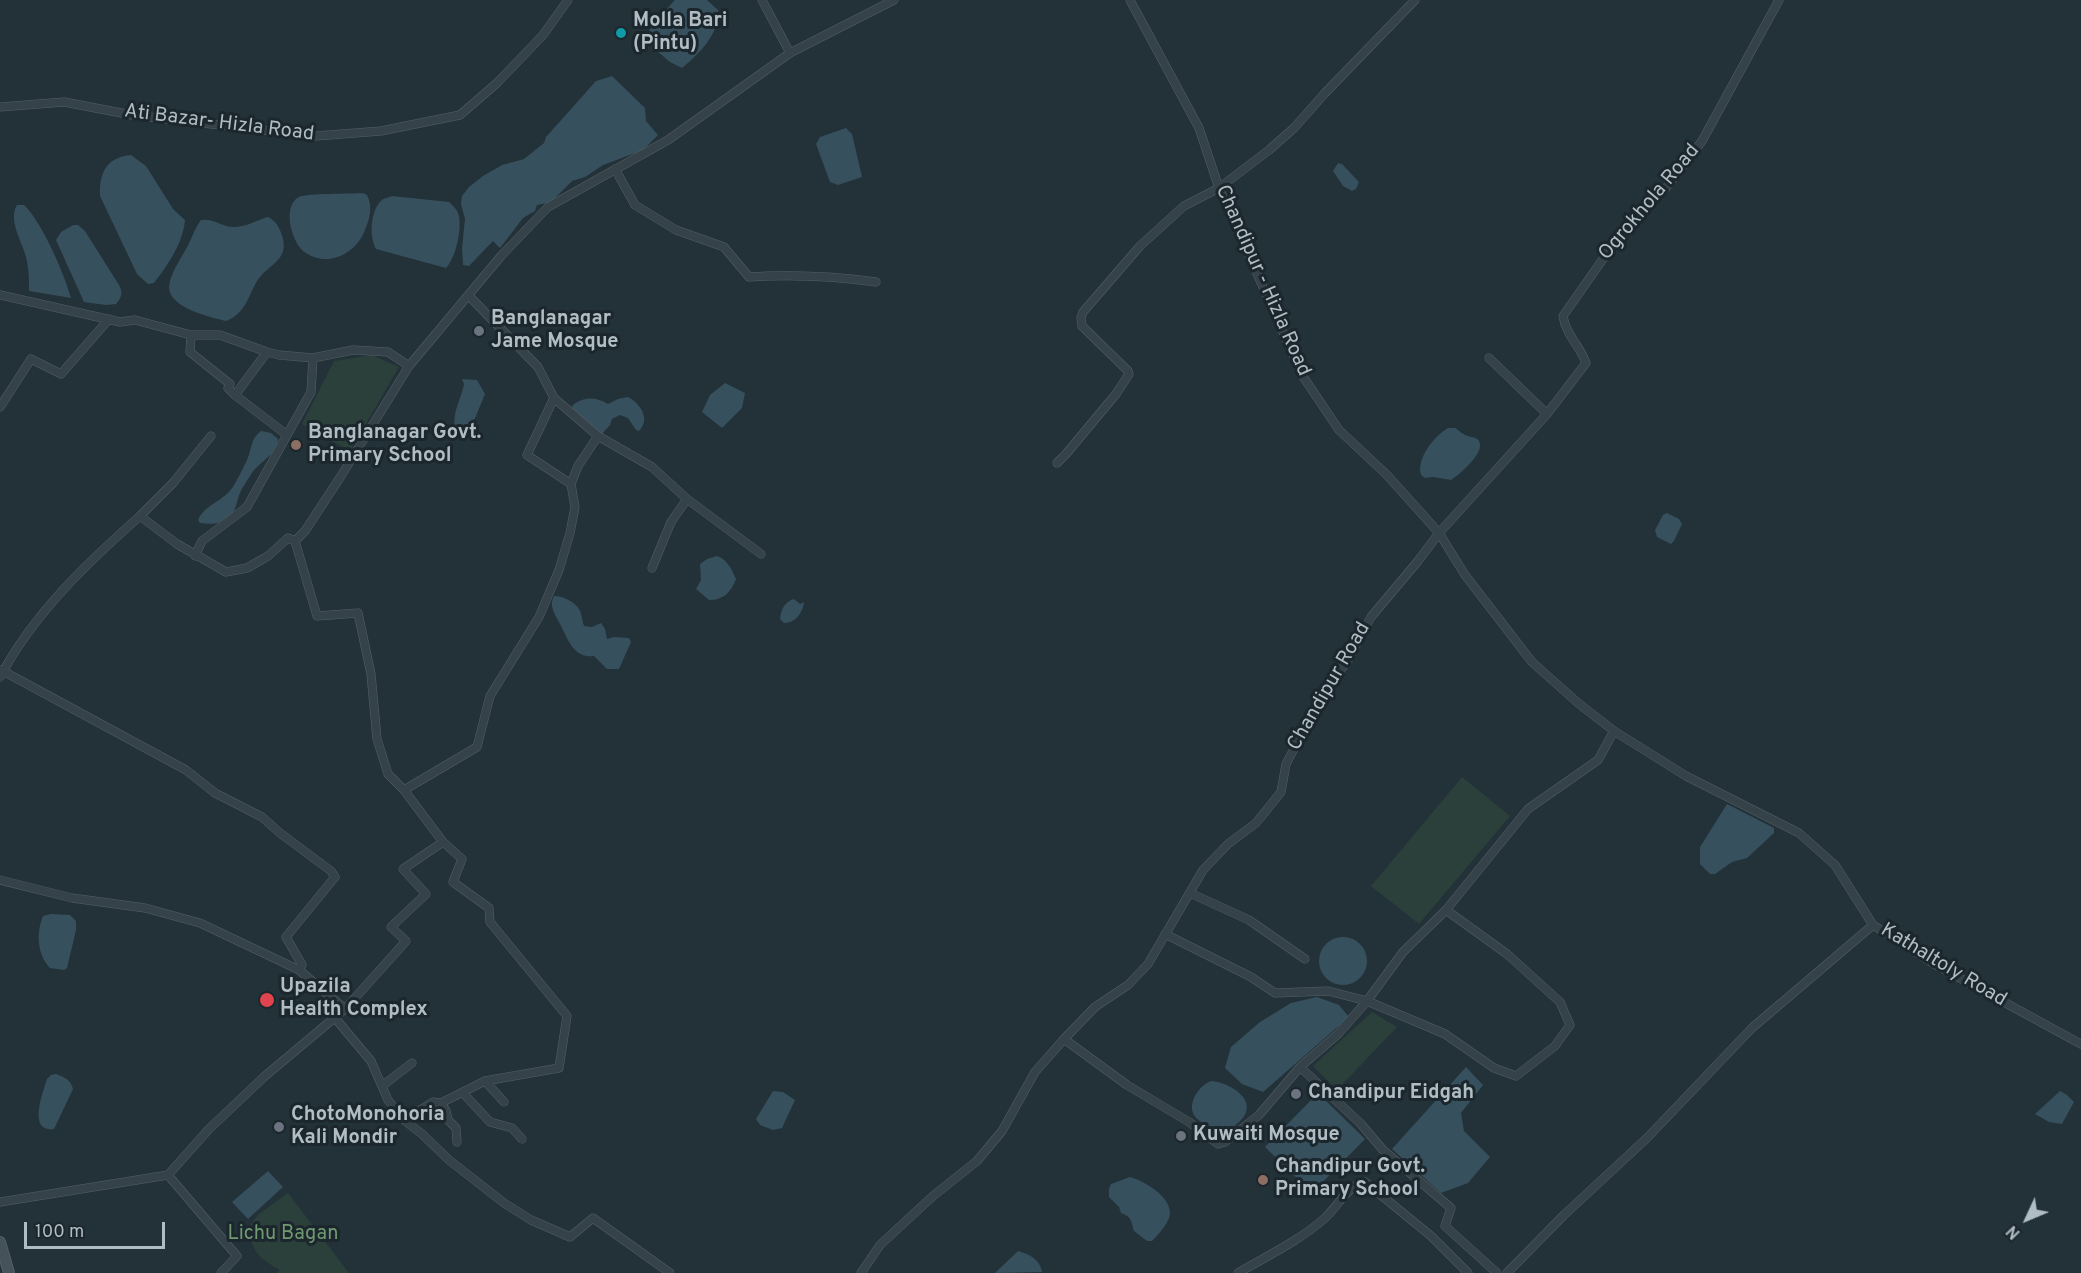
<!DOCTYPE html>
<html>
<head>
<meta charset="utf-8">
<style>
  body { margin:0 }
  #map { position:relative; width:2081px; height:1273px; overflow:hidden; background:#233138; font-family:Overpass,sans-serif }
  canvas { display:block }
  .north { position:absolute; left:1997px; top:1189px; width:60px; height:60px; -webkit-text-stroke:4px #1c272d; paint-order:stroke; rotate:226deg; font-size:16px; font-weight:700; line-height:24px; text-align:center; color:#b1bdc5 }
  .north::after { content:''; display:block; margin:auto; width:21px; height:27px; background:#b1bdc5; clip-path:polygon(50% 0,100% 100%,50% 72%,0 100%) }
  .scale { position:absolute; left:24px; top:1222px; width:141px; height:27px; box-sizing:border-box; border:3px solid #b1bdc5; border-top:0; padding-left:8px; font-size:18px; line-height:21px; white-space:nowrap; color:#b1bdc5; -webkit-text-stroke:4px #1c272d; paint-order:stroke }
</style>
</head>
<body>
<div id="map">
<canvas width="2081" height="1273"></canvas>
<div class="north">N</div>
<div class="scale">100 m</div>
</div>
<script>
const ctx = document.querySelector('canvas').getContext('2d');
ctx.lineJoin = 'round';
function fill(path, color) { ctx.fillStyle = color; ctx.fill(path, 'evenodd'); }
function strokePath(path, color, width, dash) { ctx.strokeStyle = color; ctx.lineWidth = width; ctx.lineCap = dash ? 'butt' : 'round'; ctx.setLineDash(dash || []); ctx.stroke(path); }
function write(font, color, halo, rows, align = 'center') {
  ctx.font = font + ' Overpass,sans-serif'; ctx.lineWidth = 6; ctx.setLineDash([]); ctx.textBaseline = 'middle'; ctx.strokeStyle = halo; ctx.fillStyle = color; for (const [text, x, y, turn = 0] of rows) {
    ctx.save(); ctx.translate(x, y); ctx.rotate((+turn || 0) * Math.PI / 180); ctx.textAlign = isNaN(turn) ? turn : align; if (halo) ctx.strokeText(text, 0, 0); ctx.fillText(text, 0, 0); ctx.restore();
  }
}
const green = new Path2D(`
  M372,355L399,367L350,451L302,424L334,361Z
  M1462,777L1510,816L1419,924L1371,886Z
  M1372,1012L1397,1027L1337,1090L1313,1066Z
  M288,1193L349,1273H277L280,1270C257,1257 252,1252 249,1226L259,1214Z`);
const water = new Path2D(`
  M675,0H707L718,10C720,34 698,55 682,68L670,62L645,41C648,27 665,11 675,0Z
  M612,76L645,108L646,121L658,135L643,150L603,165L585,177L572,181L551,202L537,205L535,211L523,218L500,248L493,241L469,266L463,265L462,248L465,219L461,204L462,196L469,187L483,176L502,165L524,159L544,143L546,137L596,81Z
  M846,128L852,134L862,177L838,185L830,182L816,144L820,137Z
  M131,155L146,166L173,209L185,220C183,243 168,265 154,283L148,284L137,274L100,196C99,174 106,157 131,155Z
  M1338,163L1342,164L1359,182L1356,189L1352,191L1343,186L1333,171Z
  M363,193L367,195C373,207 370,218 365,230C357,253 328,268 306,253C292,245 281,206 299,197C307,193 350,194 363,193Z
  M392,196L449,202C452,205 456,208 458,213C463,226 456,258 446,268L376,249C369,237 370,210 382,200C383,199 390,197 392,196Z
  M17,205H24C42,222 64,273 71,298L29,291C29,281 29,271 27,261C24,244 7,221 17,205Z
  M268,217C276,221 279,227 282,235C290,261 269,263 257,281C248,297 245,314 226,321C210,317 169,308 169,287C170,274 180,260 186,249C192,239 194,229 201,220C214,218 222,227 234,227C246,227 257,220 268,217Z
  M73,225H78L85,231L119,285C123,293 122,297 116,304L106,305L84,302L56,240L61,232Z
  M462,379L477,380L485,394L471,428L460,433L455,429C452,412 461,400 464,384Z
  M725,383L745,393L742,408L722,428L702,412L710,395Z
  M628,397C640,403 651,419 639,431L636,430L628,418L620,415L612,419L610,425L601,435L573,410L572,406C584,396 596,397 608,404L618,399Z
  M1448,428H1455C1459,430 1463,435 1468,436C1472,438 1473,436 1477,439C1490,449 1459,475 1451,480L1433,477L1425,478L1421,475C1416,459 1434,436 1448,428Z
  M261,431L271,433L278,439C277,455 260,461 252,473C248,479 243,486 240,493C236,502 237,511 228,518C220,525 210,524 200,523L198,520C205,504 225,501 234,485C239,477 243,468 247,460C252,449 250,439 261,431Z
  M1667,513L1679,519L1682,524L1674,541L1671,544L1657,537L1655,530L1663,515Z
  M717,556C727,559 732,570 736,579C731,592 724,600 709,600L696,589L701,580L700,564L707,559Z
  M554,596C563,596 576,602 580,611C582,615 582,621 584,626L592,627L601,623L605,629L607,639L614,637L629,638L631,642L619,669H607L594,656C573,659 567,637 559,622C554,613 549,605 554,596Z
  M794,599L800,604L804,602C803,612 796,623 784,623L780,619C781,610 784,602 794,599Z
  M1727,804L1774,828V833L1747,858L1732,862L1715,874H1710L1700,864V847Z
  M51,914L70,915L76,921V930L67,968L64,970L50,968C37,954 36,933 43,916Z
  M1319 961a24 24 0 1 1 48 0a24 24 0 1 1-48 0Z
  M1317,997L1339,1005L1349,1017L1263,1092L1242,1084L1225,1068L1231,1047L1260,1022L1291,1003Z
  M1466,1067L1483,1085L1461,1113L1464,1131L1490,1157L1468,1183L1441,1193L1392,1149Z
  M56,1074C64,1077 71,1080 73,1089L56,1125L54,1129C27,1133 43,1092 47,1079L51,1075Z
  M1211,1081C1230,1082 1262,1102 1239,1122C1235,1125 1230,1131 1225,1133C1219,1135 1217,1131 1212,1129C1206,1125 1198,1121 1194,1115C1187,1102 1200,1085 1211,1081Z
  M773,1091L783,1092L795,1100L782,1128L773,1130L760,1125L756,1119Z
  M2060,1091L2067,1095L2074,1102L2062,1124L2049,1122L2035,1114Z
  M1318,1093L1365,1139L1312,1193L1265,1147Z
  M268,1171L283,1187L248,1219L232,1202Z
  M1130,1177C1144,1181 1171,1196 1170,1214C1169,1223 1158,1235 1152,1241H1147L1134,1231C1131,1221 1132,1217 1121,1213L1119,1207L1109,1197V1189L1111,1184Z
  M1018,1251C1029,1254 1040,1259 1042,1272L995,1273Z`);
const minor = new Path2D(`
  M762,0L790,53
  M1130,0L1199,128L1219,188L1302,375L1339,430L1387,475L1439,533L1465,575L1532,662L1578,703L1614,731L1686,776L1799,833L1835,865L1873,925L1934,964L2081,1044
  M0,107L64,102L132,115L316,136L381,131L460,115L497,83L543,35L568,0
  M615,169L635,205L676,230L724,247L749,277C792,274 833,276 876,282
  M0,295L120,322L135,320L191,335H220L267,352
  M469,296L538,367L554,398L598,436L652,467L687,499L761,554
  M191,335L190,352L230,384L228,388L235,395
  M1489,358L1547,414
  M0,407L31,359L61,374L109,319
  M287,435L235,395L267,352L279,355L313,358L353,350L388,352L409,366
  M1057,463L1066,454L1116,394L1129,374L1128,371L1082,326L1081,318L1083,312L1140,246L1184,206L1219,188L1269,150L1294,128L1325,93L1415,0
  M571,484L578,466L598,436
  M140,516L173,483L211,436
  M295,541L317,616L358,613L371,674L377,739L388,774L404,790
  M195,556L202,541L247,507L311,392L313,358
  M652,568L671,522L687,499
  M1,670L186,770L215,793L262,817L280,833L331,871L335,877L286,937L302,965L299,970
  M0,677C34,613 86,564 140,516L177,544L226,572L247,568L268,556L288,538L295,541L305,531L341,476L409,366L501,256L548,207L668,140L790,53L894,0
  M443,842L462,859L453,882L489,908L490,922L567,1016L559,1068L485,1081
  M0,880L72,898L145,908L200,923L299,970L345,1009
  M1190,893L1249,920L1305,959
  M1165,934L1251,977L1275,993L1328,991L1367,1001L1445,1034L1494,1068L1516,1076L1555,1046L1570,1025L1560,1002L1507,954L1446,910
  M335,1018L371,1061L388,1100L404,1120L422,1134L449,1160L504,1203L531,1220L570,1237L593,1218L670,1273
  M1064,1039L1127,1085L1189,1122L1218,1144L1225,1142L1259,1115L1300,1067L1338,1034L1367,1001L1403,952L1446,910L1528,809L1598,760L1614,731
  M1300,1067L1361,1124L1383,1150L1451,1208L1445,1226L1497,1273
  M382,1086L412,1063
  M463,1093L490,1122L512,1128L522,1139
  M441,1103L446,1111L448,1120L456,1128L457,1142
  M404,1120L433,1102L441,1103L485,1081L504,1102
  M168,1175L237,1256L221,1273
  M0,1202L168,1175L209,1129L265,1076L345,1009L406,941L391,927L426,894L403,869L443,842L404,790L477,747L490,696L539,617L559,570L570,533L575,507L571,484L527,455L554,398
  M861,1273L880,1245L933,1196L977,1161L1002,1131L1035,1072L1064,1039L1095,1007L1128,985L1148,964L1203,870L1228,844L1256,823L1281,792L1286,764L1325,690L1347,662L1371,617L1418,561L1439,533L1547,414L1586,363C1580,346 1566,335 1563,316L1624,229L1666,188L1702,141L1779,0
  M1238,1273C1267,1256 1299,1241 1325,1218C1338,1206 1347,1186 1365,1182L1431,1236L1468,1273
  M1507,1273L1564,1215L1647,1138L1752,1028L1873,925`);
const secondary = new Path2D(`
  M0,1242L9,1273`);
const markers = [
  [621,33,6,"#0f9aa8"],
  [479,331,6,"#6b7280"],
  [296,445,6,"#8d6e63"],
  [267,1000,8,"#e0444e"],
  [1296,1094,6,"#6b7280"],
  [279,1127,6,"#6b7280"],
  [1181,1136,6,"#6b7280"],
  [1263,1180,6,"#8d6e63"]
];
const poiNames = [
  ["Molla Bari",633,22],
  ["(Pintu)",633,45],
  ["Banglanagar",491,320],
  ["Jame Mosque",491,343],
  ["Banglanagar Govt.",308,434],
  ["Primary School",308,457],
  ["Upazila",280,988],
  ["Health Complex",280,1011],
  ["Chandipur Eidgah",1308,1094],
  ["ChotoMonohoria",291,1116],
  ["Kali Mondir",291,1139],
  ["Kuwaiti Mosque",1193,1136],
  ["Chandipur Govt.",1275,1168],
  ["Primary School",1275,1191]
];
const streetNames = [
  ["Ati Bazar- Hizla Road",219,124,7],
  ["Ogrokhola Road",1650,203,-50],
  ["Chandipur - Hizla Road",1262,281,66],
  ["Chandipur Road",1330,687,-60],
  ["Kathaltoly Road",1943,966,31]
];
const parkNames = [
  ["Lichu Bagan",283,1235]
];
fill(green, '#2b403b');
fill(water, '#37505e');
strokePath(minor, '#546066', 9);
strokePath(secondary, '#546066', 12);
strokePath(minor, '#364249', 8);
strokePath(secondary, '#45525b', 10);
for (const [x, y, r, color] of markers) { const dot = new Path2D(); dot.arc(x, y, r, 0, 2 * Math.PI); ctx.fillStyle = color; ctx.fill(dot); strokePath(dot, '#1c272d', 2); }
write('bold 20px', '#b1bdc5', '#1c272d', poiNames, 'left');
write('20px', '#b1bdc5', '#1c272d', streetNames);
write('20px', '#719971', '#1c272d', parkNames);
</script>
</body>
</html>
